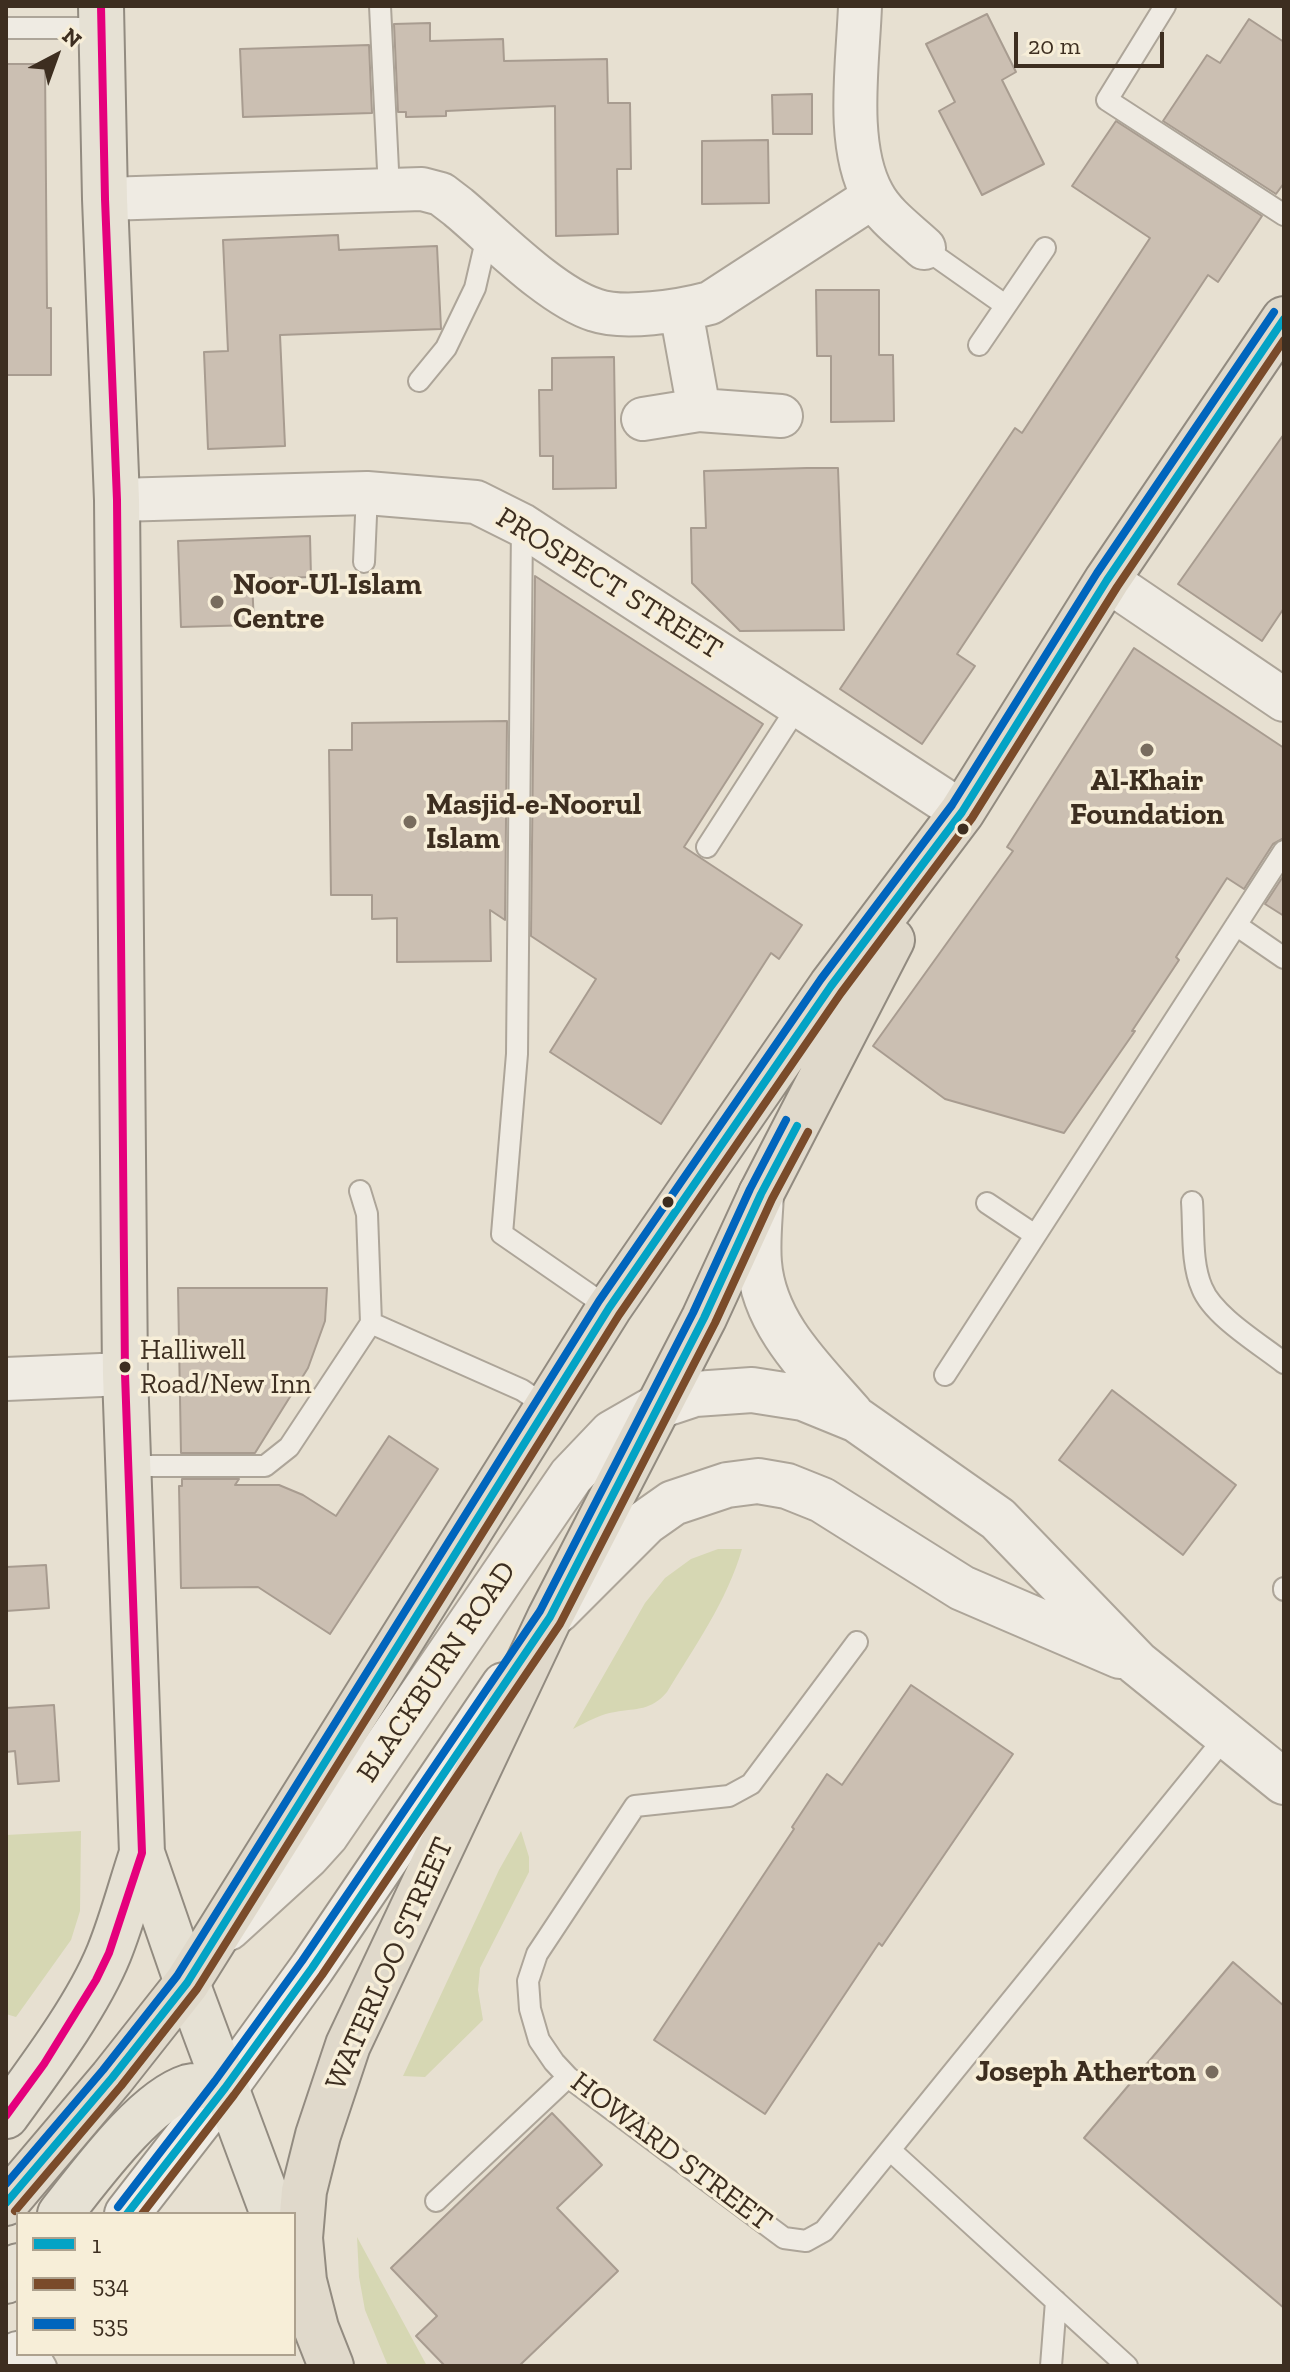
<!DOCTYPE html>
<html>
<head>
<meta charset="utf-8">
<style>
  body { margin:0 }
  #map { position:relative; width:1290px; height:2372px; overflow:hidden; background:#e7e0d1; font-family:"Zilla Slab",serif }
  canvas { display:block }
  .frame { position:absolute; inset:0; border:8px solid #3d2e20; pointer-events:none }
  .legend { position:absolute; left:16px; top:2212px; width:280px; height:144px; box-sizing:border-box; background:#f7eed8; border:2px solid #ada18e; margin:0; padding:10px 14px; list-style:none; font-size:24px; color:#3d2e20 }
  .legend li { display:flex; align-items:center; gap:16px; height:40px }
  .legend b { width:40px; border:2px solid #ada18e }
  .north { position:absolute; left:16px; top:16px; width:80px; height:80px; -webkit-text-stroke:6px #f7eed8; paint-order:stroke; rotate:41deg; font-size:22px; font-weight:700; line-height:32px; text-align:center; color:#3d2e20 }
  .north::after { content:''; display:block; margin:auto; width:28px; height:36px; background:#3d2e20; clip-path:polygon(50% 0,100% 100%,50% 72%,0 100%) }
  .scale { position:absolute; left:1014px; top:32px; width:150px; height:36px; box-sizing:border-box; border:4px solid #3d2e20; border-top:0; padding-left:10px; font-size:24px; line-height:28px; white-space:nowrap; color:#3d2e20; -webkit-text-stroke:6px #f7eed8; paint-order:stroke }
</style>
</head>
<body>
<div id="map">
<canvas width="1290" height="2372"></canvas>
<div class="frame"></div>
<ul class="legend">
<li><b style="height:10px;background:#03a3c5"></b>1</li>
<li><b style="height:10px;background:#7a4b2a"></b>534</li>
<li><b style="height:10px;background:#0065bd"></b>535</li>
</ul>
<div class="north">N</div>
<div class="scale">20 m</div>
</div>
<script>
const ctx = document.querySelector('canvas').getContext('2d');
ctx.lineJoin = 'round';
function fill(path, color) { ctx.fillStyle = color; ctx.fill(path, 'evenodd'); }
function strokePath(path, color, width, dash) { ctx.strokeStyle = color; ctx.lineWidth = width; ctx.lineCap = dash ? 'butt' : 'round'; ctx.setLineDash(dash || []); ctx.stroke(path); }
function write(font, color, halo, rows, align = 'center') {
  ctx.font = font + ' "Zilla Slab",serif'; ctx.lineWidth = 7; ctx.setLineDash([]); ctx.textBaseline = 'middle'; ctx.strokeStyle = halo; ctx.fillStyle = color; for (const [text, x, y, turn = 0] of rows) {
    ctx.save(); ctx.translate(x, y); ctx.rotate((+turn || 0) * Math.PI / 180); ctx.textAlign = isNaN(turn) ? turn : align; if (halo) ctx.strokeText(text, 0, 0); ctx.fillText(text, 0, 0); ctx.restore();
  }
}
const green = new Path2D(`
  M718,1549H742C727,1601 695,1646 667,1692C651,1711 637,1708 615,1712C600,1714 587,1722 573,1729L645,1603L665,1578L691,1559Z
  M81,1831L80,1911L71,1940L16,2017L6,2014V1835Z
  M521,1831L529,1857V1872L480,1968L478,1990L483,2020L425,2077L403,2076L499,1870Z
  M357,2237L427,2366H388L365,2310L359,2277Z`);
const building = new Path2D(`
  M987,14L1016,72L1002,80L1044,164L982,195L939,111L955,102L926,44Z
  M1249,19L1284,42V183L1276,194L1163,121L1207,55L1220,63Z
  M430,23V41L503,39L504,61L607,59L608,103H630L631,169H617L618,234L556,236L555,106L446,111V116L406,117V112H398L394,24Z
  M369,45L372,113L243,117L240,49Z
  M6,64H45L47,308H51V375H6Z
  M812,94V134H773L772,95Z
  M1116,121L1262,216L1218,282L1208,275L957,654L975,666L922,744L840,689L1015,428L1022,433L1150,238L1072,186Z
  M768,140L769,203L702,204V141Z
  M338,235L339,250L437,246L441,329L280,335L285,446L208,449L204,352L228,351L223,240Z
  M816,290H879V355H893L894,421L831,422V356H817Z
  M614,357L616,488L553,489V456H540L539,390H552V358Z
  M1284,434V608L1262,641L1178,584Z
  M807,468H838L844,630L740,631L692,583L691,528H706L704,471Z
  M310,536L311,577L252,579L254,625L181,627L178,541Z
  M535,576L763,724L684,847L802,925L779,959L771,953L661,1124L550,1052L596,979L531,936Z
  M1134,648L1284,748V838L1273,844L1244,889L1227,878L1176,957L1179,960L1132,1031H1135L1064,1133L945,1099L873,1046L1013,851L1007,847Z
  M507,721L505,920L490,910L491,961L397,962V918L372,919V895H331L329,750H352V723Z
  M1284,875V916L1265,904Z
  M178,1288H327L325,1321L308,1368L255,1453H181Z
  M1112,1390L1236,1485L1183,1555L1059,1460Z
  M389,1436L438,1469L330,1634L258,1587L181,1588L179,1486H182V1479H239L235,1485H279L303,1495L336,1516Z
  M46,1565L49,1608L6,1611V1567Z
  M911,1685L1013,1754L882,1946L879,1943L765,2114L654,2040L794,1829L792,1827L827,1774L842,1785Z
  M54,1705L59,1781L18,1784L15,1751L6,1752V1708Z
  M1233,1962L1284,2006V2308L1084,2138Z
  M552,2113L602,2165L557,2208L618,2271L519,2366H445L416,2336L437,2316L391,2268Z`);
const service = new Path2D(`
  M380,6L389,190
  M1165,6L1107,100L1284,215
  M6,28H102
  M924,248L1005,305
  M979,345L1045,248
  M419,381L446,348L475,288L488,232
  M522,525L517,1054L502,1234L609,1308
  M364,562L367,493
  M707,847L798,706
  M1236,925L1284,958
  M360,1191L367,1214L371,1323L522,1390L547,1407
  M1192,1202C1194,1230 1191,1263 1202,1288C1213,1316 1260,1344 1284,1363
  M987,1203L1035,1235
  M945,1375L1284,851
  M128,1466H265L289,1447L371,1323
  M1284,1588V1590
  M857,1642L751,1784L729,1796L635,1806L537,1954L528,1981L530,2009L539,2040L554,2062L568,2077L784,2238L806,2241L824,2231L1227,1735
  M890,2150L1127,2366
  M436,2201L568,2077
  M39,2354L46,2366
  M1051,2366L1056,2301`);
const minor = new Path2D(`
  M860,6C858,63 845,145 873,195C884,216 907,232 924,248
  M105,199L422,189L441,194L458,207C495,238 551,296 595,310C624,320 680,311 710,303L873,197
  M681,311L699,410
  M643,419L699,410L781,416
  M117,500L367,493L476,502L522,525L962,812
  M1107,580L1284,700
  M6,1379L125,1374`);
const tertiary = new Path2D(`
  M761,1194C760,1217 757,1241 759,1263C764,1325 812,1369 851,1414
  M557,1611L646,1522L673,1503L727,1485L758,1481L787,1486L822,1500L962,1588L1120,1656
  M228,1928L307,1856L326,1835L571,1476L612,1433L659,1406L695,1394L752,1390L803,1398L857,1420L998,1519L1137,1663L1284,1782`);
const secondary = new Path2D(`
  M127,2214L225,2088L312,1968L504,1685
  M8,2366L18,2354`);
const primary = new Path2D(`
  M101,6L105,199L117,500L125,1374L142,1853L187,1983L273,2214
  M6,2116C40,2069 87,2007 109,1953C122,1921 131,1886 142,1853
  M60,2214C89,2178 144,2101 188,2087C199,2084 214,2087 225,2088
  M6,2281L18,2266`);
const trunk = new Path2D(`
  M6,2203L112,2078L187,1983L609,1308L831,986L962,812L1107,580L1284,319
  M331,2366L316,2328L304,2281L300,2238L304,2191L318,2135L348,2045L550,1617L704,1318L761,1194L892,940`);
const bus1 = new Path2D(`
  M6,2203L112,2078L187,1983L609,1308L831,986L962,812L1107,580L1284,319
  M127,2214L225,2088L312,1968L550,1617L704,1318L761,1194L797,1126`);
const bus2 = new Path2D(`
  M15,2211L121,2086L197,1989L619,1315L841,993L972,818L1117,587L1284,340
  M142,2214L234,2095L322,1975L560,1624L715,1323L772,1199L808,1132`);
const bus3 = new Path2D(`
  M6,2184L103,2070L177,1976L599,1301L821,979L952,805L1097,573L1274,312
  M118,2207L215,2081L302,1961L540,1611L693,1313L750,1189L786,1120`);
const bus4 = new Path2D(`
  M6,2116L44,2064L96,1980L109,1953L142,1853L125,1374L117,500L105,199L101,6`);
const markers = [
  [217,602,8,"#786c5e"],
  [1147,750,8,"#786c5e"],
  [410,822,8,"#786c5e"],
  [963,829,7,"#3d2e20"],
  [668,1202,7,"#3d2e20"],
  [125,1367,7,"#3d2e20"],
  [1212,2072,8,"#786c5e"]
];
const busNames = [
  ["Halliwell",140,1351],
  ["Road/New Inn",140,1385]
];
const streetNames = [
  ["PROSPECT STREET",609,584,32],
  ["BLACKBURN ROAD",437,1672,-56],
  ["WATERLOO STREET",390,1964,-66],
  ["HOWARD STREET",671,2152,37]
];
const poiNames = [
  ["Noor-Ul-Islam",233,585],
  ["Centre",233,619],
  ["Al-Khair",1147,781,"center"],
  ["Foundation",1147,815,"center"],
  ["Masjid-e-Noorul",426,805],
  ["Islam",426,839],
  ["Joseph Atherton",1196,2072,"right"]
];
fill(green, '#d6d7b3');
fill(building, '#cbbfb2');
strokePath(building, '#a89c90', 2);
strokePath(service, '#ada599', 24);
strokePath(minor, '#ada599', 46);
strokePath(tertiary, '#ada599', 48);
strokePath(secondary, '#9c958a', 48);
strokePath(primary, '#928b80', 48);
strokePath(trunk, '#928b80', 48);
strokePath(service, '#efebe3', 20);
strokePath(minor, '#efebe3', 42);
strokePath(tertiary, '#efebe3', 44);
strokePath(secondary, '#efebe3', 44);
strokePath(primary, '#e6e1d4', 44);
strokePath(trunk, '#e0d9cb', 44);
strokePath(bus1, '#03a3c5', 8);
strokePath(bus2, '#7a4b2a', 8);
strokePath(bus3, '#0065bd', 8);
strokePath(bus4, '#e5007d', 8);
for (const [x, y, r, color] of markers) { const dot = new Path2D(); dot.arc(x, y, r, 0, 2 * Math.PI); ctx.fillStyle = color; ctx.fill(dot); strokePath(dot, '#f7eed8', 3); }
write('28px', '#3d2e20', '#f7eed8', busNames, 'left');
write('30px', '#3d2e20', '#f7eed8', streetNames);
write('bold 30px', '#3d2e20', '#f7eed8', poiNames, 'left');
</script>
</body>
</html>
